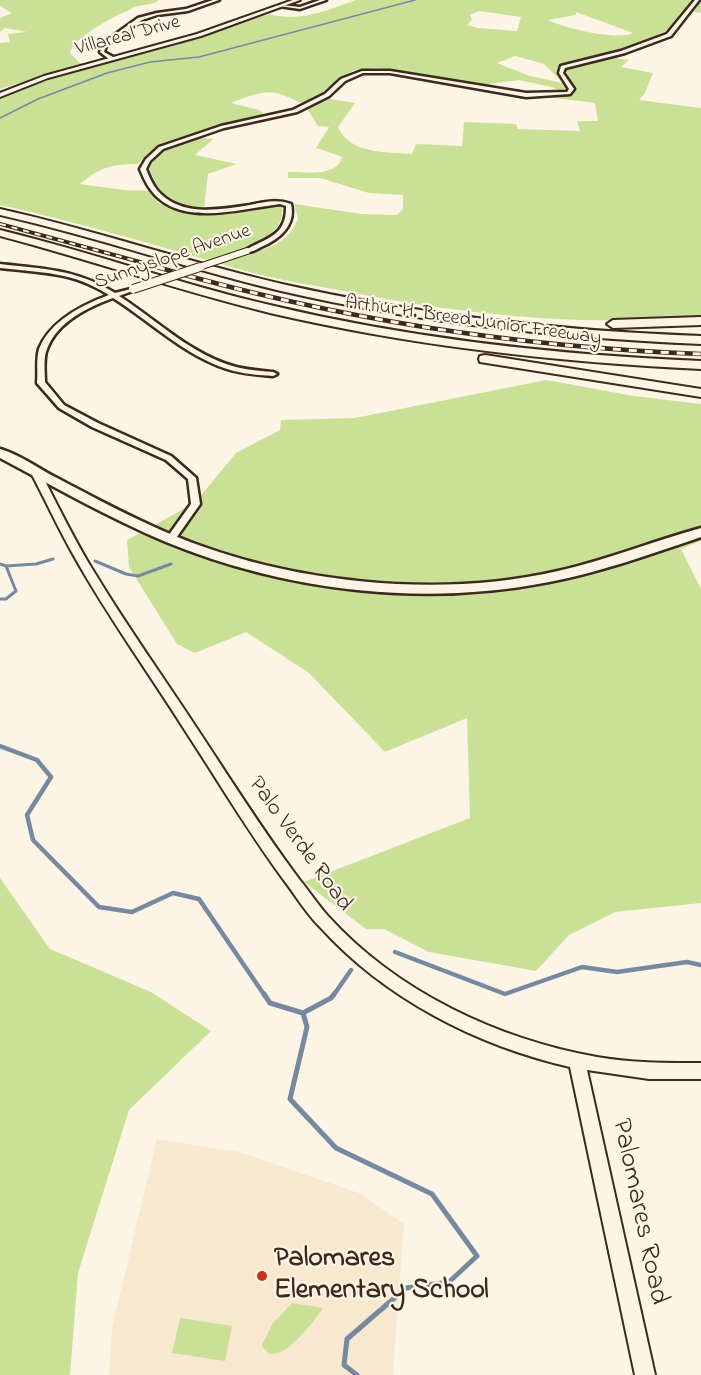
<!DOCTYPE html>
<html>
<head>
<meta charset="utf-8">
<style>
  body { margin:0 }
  canvas { display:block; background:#fcf5e5 }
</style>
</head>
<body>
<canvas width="701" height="1375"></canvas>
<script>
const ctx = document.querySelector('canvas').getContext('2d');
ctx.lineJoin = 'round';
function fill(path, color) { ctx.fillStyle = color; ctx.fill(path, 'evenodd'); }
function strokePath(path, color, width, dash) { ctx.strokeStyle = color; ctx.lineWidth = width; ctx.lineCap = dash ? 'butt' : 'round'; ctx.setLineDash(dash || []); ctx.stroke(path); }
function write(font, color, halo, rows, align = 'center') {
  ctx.font = font + ' "Indie Flower",sans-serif'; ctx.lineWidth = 4.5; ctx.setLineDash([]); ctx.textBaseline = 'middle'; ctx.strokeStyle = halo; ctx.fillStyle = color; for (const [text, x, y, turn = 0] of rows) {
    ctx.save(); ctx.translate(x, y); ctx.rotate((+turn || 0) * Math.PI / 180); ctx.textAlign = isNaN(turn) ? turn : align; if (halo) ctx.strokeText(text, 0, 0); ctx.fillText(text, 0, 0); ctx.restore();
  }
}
const built = new Path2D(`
  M157,1139L239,1152L359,1193L404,1224L393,1375H109L112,1328Z`);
const green = new Path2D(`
  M0,0H159L155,3L133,7L130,10C116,14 72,39 70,53L81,64L0,89V43L10,42L8,34L27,32L5,28L0,32V18L12,13L0,6Z
  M356,0H701V13L685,10L670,29L609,57L629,60L621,67L653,73L645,93L639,100L701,108V317C581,327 462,315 344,291C311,285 278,280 246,271C164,248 83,223 0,205V98L65,74L158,50L269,14C299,23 327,10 356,0ZM479,11L521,17L517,31L478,28L467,25L472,20L470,15ZM576,12L633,33C618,41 564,28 548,20L576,15ZM515,56L544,64L563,83L530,76L497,63ZM375,68L481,85L519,80L552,87L569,95L548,97L595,103L598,121H577L580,131L518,129L516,124L464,122L462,146L416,144L412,154C387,152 349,154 338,127L355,103L325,98L306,107L318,126L329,127L316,148L340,156L342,158C335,178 306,171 288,172V178H320L369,193L403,195V209L397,215L362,214L294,204L298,219C287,242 275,246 251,253L243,248C263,240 285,231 282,206C270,203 257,209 245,210C215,215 186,214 158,203L150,191L124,190L80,184C100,167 112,164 138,164L149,152L158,147L224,125L266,116L259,110L231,103C265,90 270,87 303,104C322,97 333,80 351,72C358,69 367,69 375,68Z
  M202,138L213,139L195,155L237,164L208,174L204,208C165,206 165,201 149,169C159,147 181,144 202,138Z
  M546,380L634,396L701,404V541L681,549L701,589V903L615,912L569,935L536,971L429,952L384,929H366L304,882L470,818L467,718L385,752L309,673L246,632L195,653L177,644L129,567L127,540L180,511L202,494L236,453L280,430L281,420L355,418Z
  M0,878L50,949L151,992L211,1031L129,1110L78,1273L70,1375H0Z
  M292,1303L323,1308C314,1321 275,1375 262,1345L273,1323Z
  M180,1318L232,1326L225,1361L172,1353Z`);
const streamFar3 = new Path2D(`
  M0,118L38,99L107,73L150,62L199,57L415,0`);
const streamFar2 = new Path2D(`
  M95,561L126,574L138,576L171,564
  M0,564L6,566L16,591L6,599H0
  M6,566L36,564L53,559`);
const streamFar1 = new Path2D(`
  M0,746L37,760L51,777L27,815L33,840L99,907L132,912L173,893L199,899L265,996
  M395,952L505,994L582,967L617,972L687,962L701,965
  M333,996L351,970`);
const stream = new Path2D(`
  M264,994L270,1003L303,1013
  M303,1013L307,1027L290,1099L336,1148L432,1194L477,1256L449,1282L406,1288L347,1339L344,1365L357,1375
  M303,1013L331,998L334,994`);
const minor = new Path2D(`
  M213,0H219L188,11L157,15L142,20L106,46L104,52L113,57V59H109L100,52L102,44L138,18L157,13L186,9Z
  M320,0H326L300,9L279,6L281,5L300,7Z
  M695,0H699L671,36L625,53L565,68L563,73L574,89L570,94L526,97L390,73H363L345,81L329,96L297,112L224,128L163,149L150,161L146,169C149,176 152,184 157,190C180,217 218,210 250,205C264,202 277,199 291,204C296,225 280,239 261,247C255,250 250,254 244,251C265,238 287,237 286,206L280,204C240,209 179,228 151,190C146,184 143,176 140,169L146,159L159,147L221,126L293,110L325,94L341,79L362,71H390L526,93L567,92L569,89L559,73L561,66L621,51L667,34Z
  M0,264C43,269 76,269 115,293L135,288V290L119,296C157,320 191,355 236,367C248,370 261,371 273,372L277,374L273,376C258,375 242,374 227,369C184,355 151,322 113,298C88,307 57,322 47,349C43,358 45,372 45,382L64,405L98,423L171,456L196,478L200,504L174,541H168L166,539L191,504L188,479L166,460L92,427L59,408L37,383C38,372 36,359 39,349C50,321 82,305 109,295C71,271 42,273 0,268Z`);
const tertiary = new Path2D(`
  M293,0H300L201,36L48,78L0,97V93L44,76L197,34Z
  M35,468L40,471C58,506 75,542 96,575C128,628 164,678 198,730C231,780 263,831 299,879C309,891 318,905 328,916C397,992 497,1039 597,1057C631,1063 666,1063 701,1063V1079H649L587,1070L655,1375H635L570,1067C477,1046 384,998 320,927C308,915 299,901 289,887C252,838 220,784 186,732C149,673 108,617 74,556C58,528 45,499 30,471Z`);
const secondary = new Path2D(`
  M0,449C19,454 39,469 57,478C95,498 134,519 175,536C289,583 437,599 558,571C607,560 653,541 701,528V537C651,554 601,572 549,582C422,607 285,591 166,542C109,518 55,487 0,458Z`);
const motorway = new Path2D(`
  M0,209C95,230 187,262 282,284C420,315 560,331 701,336V344C560,338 419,323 281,291C187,269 95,236 0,215Z
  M0,230C91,252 179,284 270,305C412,339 556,355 701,361V369C556,362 412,346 270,313C179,291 91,260 0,236Z
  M701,317V325L613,328L607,324L613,320Z
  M485,355L701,389V397L480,362L479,359L480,356Z`);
const railFar1 = new Path2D(`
  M0,224L162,268`);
const rail = new Path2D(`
  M157,267C335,319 516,347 701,354`);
const minorBridgeFar1 = new Path2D(`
  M196,268L247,251`);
const minorBridge = new Path2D(`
  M133,289L200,267`);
const markers = [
  [262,1276,6,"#c8321e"]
];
const farStreetnames = [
  ["Villareal Drive",128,37,-15],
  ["Sunnyslope Avenue",173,258,-19],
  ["Arthur H. Breed Junior Freeway",473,322,8]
];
const streetNames = [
  ["Palo Verde Road",299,845,54]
];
const nearStreetnames = [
  ["Palomares Road",638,1212,78]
];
const nearPoinames = [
  ["Palomares",274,1260],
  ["Elementary School",274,1292]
];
fill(built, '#f7e8cf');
fill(green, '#cae096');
strokePath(streamFar3, '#7689a0', 1.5);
strokePath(streamFar2, '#7689a0', 3);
strokePath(streamFar1, '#7689a0', 4.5);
strokePath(stream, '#7689a0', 5);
strokePath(minor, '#3b2a1e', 5);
strokePath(tertiary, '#3b2a1e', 4);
strokePath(secondary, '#3b2a1e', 5);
strokePath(motorway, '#3b2a1e', 4);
fill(minor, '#fcf5e5');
fill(tertiary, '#fcf5e5');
fill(secondary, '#fcf5e5');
fill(motorway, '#fcf5e5');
strokePath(railFar1, '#3b2a1e', 4);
strokePath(rail, '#3b2a1e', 4.5);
strokePath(railFar1, '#fcf5e5', 2, [6]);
strokePath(rail, '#fcf5e5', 3, [8]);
strokePath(minorBridgeFar1, '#3b2a1e', 8, []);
strokePath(minorBridge, '#3b2a1e', 10, []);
strokePath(minorBridgeFar1, '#fcf5e5', 6);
strokePath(minorBridge, '#fcf5e5', 8);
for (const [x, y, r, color] of markers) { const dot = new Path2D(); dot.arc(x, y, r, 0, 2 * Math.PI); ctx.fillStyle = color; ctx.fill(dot); strokePath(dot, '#fcf5e5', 2); }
write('20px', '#3b2a1e', '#fcf5e5', farStreetnames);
write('24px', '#3b2a1e', '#fcf5e5', streetNames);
write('28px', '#3b2a1e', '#fcf5e5', nearStreetnames);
write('bold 28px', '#3b2a1e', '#fcf5e5', nearPoinames, 'left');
</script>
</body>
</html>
